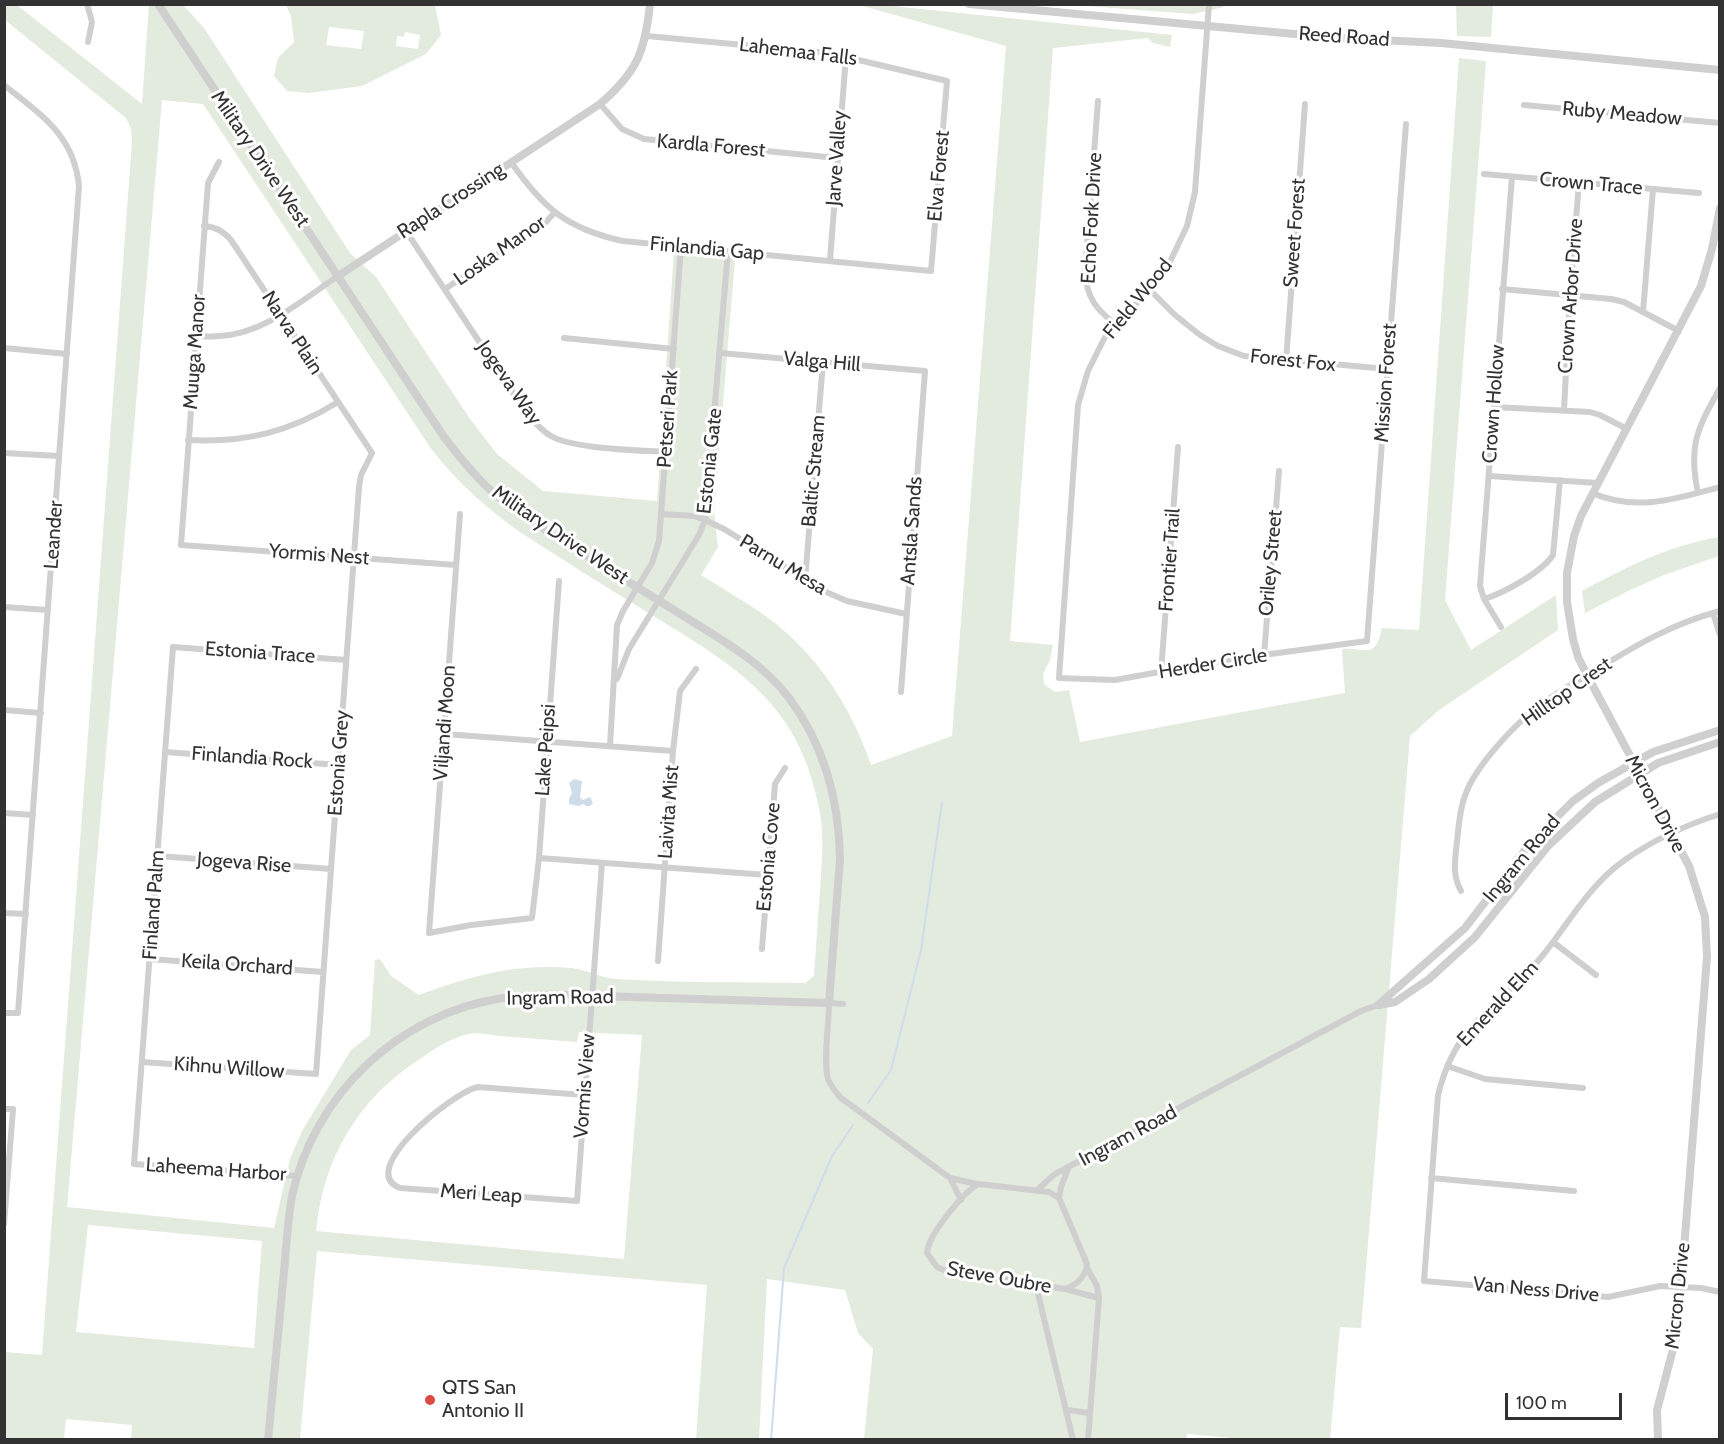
<!DOCTYPE html>
<html>
<head>
<meta charset="utf-8">
<style>
  body { margin:0 }
  #map { position:relative; width:1724px; height:1444px; overflow:hidden; background:#fff; font-family:Cabin,sans-serif }
  canvas { display:block }
  .frame { position:absolute; inset:0; border:6px solid #323232; pointer-events:none }
  .scale { position:absolute; left:1505px; top:1393px; width:117px; height:27px; box-sizing:border-box; border:3px solid #323232; border-top:0; padding-left:8px; font-size:18px; line-height:21px; white-space:nowrap; color:#323232; -webkit-text-stroke:4px #fff; paint-order:stroke }
</style>
</head>
<body>
<div id="map">
<canvas width="1724" height="1444"></canvas>
<div class="frame"></div>
<div class="scale">100 m</div>
</div>
<script>
const ctx = document.querySelector('canvas').getContext('2d');
ctx.lineJoin = 'round';
function fill(path, color) { ctx.fillStyle = color; ctx.fill(path, 'evenodd'); }
function strokePath(path, color, width, dash) { ctx.strokeStyle = color; ctx.lineWidth = width; ctx.lineCap = dash ? 'butt' : 'round'; ctx.setLineDash(dash || []); ctx.stroke(path); }
function write(font, color, halo, rows, align = 'center') {
  ctx.font = font + ' Cabin,sans-serif'; ctx.lineWidth = 6; ctx.setLineDash([]); ctx.textBaseline = 'middle'; ctx.strokeStyle = halo; ctx.fillStyle = color; for (const [text, x, y, turn = 0] of rows) {
    ctx.save(); ctx.translate(x, y); ctx.rotate((+turn || 0) * Math.PI / 180); ctx.textAlign = isNaN(turn) ? turn : align; if (halo) ctx.strokeText(text, 0, 0); ctx.fillText(text, 0, 0); ctx.restore();
  }
}
const green = new Path2D(`
  M5,5H17L142,104L149,5H186L184,6L204,28L350,253L376,277L470,419L497,454L543,491L657,501L674,251L735,259L714,512L718,547L701,575C723,589 746,602 767,617C817,654 851,706 871,765L952,736L1006,46L859,5H883L1172,35L1170,47L1153,43L1148,38L1053,48L1010,641L1053,645L1050,660L1043,674L1044,684L1055,692L1069,690L1080,742L1345,693L1342,649C1365,647 1375,661 1382,628L1419,630L1459,58L1486,61L1445,600L1471,650L1556,595L1558,630L1439,710L1410,736L1361,1328L1340,1327L1330,1439L1256,1440L1187,1434L1186,1440L864,1439L873,1349L858,1333L845,1290L767,1279L759,1439H696L707,1285L317,1251L300,1439H131L132,1425L66,1419L64,1439H5L4,1352L42,1355L132,142L131,129L126,118L5,20ZM162,100L203,104L432,450C457,482 486,508 520,532C562,559 604,586 647,612C736,667 800,701 820,813C824,838 822,864 820,890C818,919 816,947 814,976L805,983C742,982 679,983 616,979C601,978 587,970 572,968C516,963 470,976 419,995L391,976L380,959L375,960L370,1035L351,1050L302,1131L290,1159L274,1228L67,1207ZM579,1032L642,1035L624,1259L316,1231C323,1159 358,1098 420,1059C434,1049 451,1038 468,1034C477,1032 490,1035 500,1036C526,1038 551,1040 577,1042ZM88,1225L262,1241L254,1348L76,1332Z
  M286,5H435L441,35L426,54L362,86L309,93L287,91L274,76L278,58L294,42L291,16ZM329,27L364,31L361,49L326,45ZM405,32L420,35L418,49L396,46L397,36L404,37Z
  M1074,5H1227L1224,7L1193,14Z
  M1456,5H1493L1491,37L1457,36Z
  M1719,537V556L1664,575L1628,591L1585,613L1582,591C1629,566 1667,546 1719,537Z`);
const water = new Path2D(`
  M574,779L582,781L580,798L583,800L590,797L593,803L590,806H586L583,804L579,806L569,804V799L572,793L569,783Z`);
const stream = new Path2D(`
  M868,1103L891,1070L921,950L942,802
  M771,1440L784,1268L832,1156L853,1125`);
const minor = new Path2D(`
  M87,4L92,22L88,42
  M1209,4L1195,192L1187,226L1166,270L1150,290L1115,324L1104,339L1088,371L1078,405L1059,678L1115,680L1226,660L1367,641L1406,124
  M4,85C41,115 74,135 79,186L18,1013H4
  M1098,101L1085,273C1087,298 1096,309 1115,324
  M600,104L622,129L644,139L837,158
  M1524,105L1720,123
  M219,162L208,183L181,545L456,565
  M511,162C543,208 567,229 623,241L931,271L947,81L829,53L647,36
  M1484,174L1699,193
  M406,231L525,411C533,420 540,430 551,436C573,449 638,450 666,452
  M830,260L846,56
  M445,289L546,222L554,213
  M1502,289L1611,299L1624,302L1679,331
  M1150,290L1175,315L1200,335L1218,346L1244,356L1387,369
  M1643,312L1653,189
  M196,336C204,336 212,337 219,336C264,334 302,300 338,276
  M564,338L674,349
  M4,348L67,354
  M720,353L925,371L901,692
  M1286,361L1305,104
  M1494,407L1590,412L1600,415L1627,429
  M1564,410L1570,295L1579,182
  M188,440C245,443 290,432 338,402
  M4,453L59,456
  M1489,476L1598,483
  M1592,493C1636,512 1676,499 1720,487
  M1698,493C1688,446 1697,429 1720,388
  M460,514L429,933L471,925L532,918L539,858L559,581
  M661,514L694,516L705,520L724,529L826,592L847,601L906,614
  M805,580L823,362
  M1484,599C1504,593 1542,572 1553,555L1560,480
  M4,607L48,610
  M1713,613L1720,635
  M1501,627L1484,599L1480,586L1512,177
  M1264,655L1279,471
  M1161,672L1178,447
  M617,679L629,649L699,535L705,520L728,251
  M4,710L41,713
  M445,734L673,751
  M610,746L617,625L623,611L652,563L659,541L681,247
  M165,752L339,765
  M4,813L33,815
  M1720,814C1686,825 1651,841 1622,862C1589,886 1568,924 1543,955C1521,983 1492,1003 1469,1030C1453,1049 1444,1071 1438,1095L1424,1281L1608,1297L1660,1286L1701,1288L1720,1292
  M158,856L331,869
  M539,858L767,875
  M1461,891C1452,875 1455,860 1457,842C1459,820 1461,797 1474,777C1488,754 1514,726 1535,709C1554,694 1576,682 1596,670C1636,645 1674,623 1720,611
  M4,913L26,914
  M1553,942L1596,975
  M762,949L775,784L785,768
  M150,959L323,972
  M658,961L673,751L680,691L696,669
  M843,1004L829,1003C829,1023 823,1061 828,1079C831,1087 836,1092 841,1098L950,1178L977,1184
  M142,1062L316,1074L359,487L361,475L372,453L231,240C223,231 216,227 204,226
  M1447,1066L1485,1079L1583,1088
  M584,1095L478,1087C453,1092 355,1171 400,1188L577,1201L602,863
  M4,1109H13L4,1224
  M298,1176L134,1164L173,647L346,660
  M950,1178L961,1200
  M1431,1178L1574,1191
  M978,1184L1049,1192L1059,1198L1087,1264C1086,1277 1076,1285 1065,1289L944,1270L937,1267L927,1253C928,1235 962,1194 978,1184Z
  M1037,1190L1055,1174L1361,1011L1378,1005
  M1059,1198L1061,1187L1068,1169
  M1087,1268L1097,1286L1099,1298L1088,1440
  M1036,1285L1073,1440
  M1065,1289L1099,1298
  M1067,1410L1090,1413`);
const tertiary = new Path2D(`
  M158,4L444,437C457,454 470,470 485,485C511,510 544,529 574,548C610,570 646,593 682,615C720,639 761,661 789,698C825,746 839,800 840,859L829,1003C763,1001 697,999 630,997C589,996 545,992 503,998C400,1013 314,1094 292,1196C287,1224 286,1254 283,1282C278,1334 273,1387 268,1440
  M969,4L1338,38L1441,43L1720,70
  M338,276L600,104C637,72 645,52 650,4
  M1378,1005L1465,928L1528,846L1573,801L1598,783L1653,752L1720,730
  M1379,1005L1395,1002L1429,979L1475,937L1548,846L1595,802L1658,763L1720,742
  M1658,1440L1657,1410L1676,1338L1681,1287L1707,957L1705,917L1689,866L1587,675L1578,657L1573,639L1567,602V573L1574,536L1581,516L1701,286L1712,249L1720,208`);
const markers = [
  [430,1400,6,"#da4c43"]
];
const streetNames = [
  ["Reed Road",1344,37,4],
  ["Lahemaa Falls",798,52,7],
  ["Ruby Meadow",1622,114,5],
  ["Kardla Forest",711,146,5],
  ["Jarve Valley",837,158,-86],
  ["Military Drive West",260,159,56],
  ["Elva Forest",939,176,-85],
  ["Crown Trace",1591,184,5],
  ["Rapla Crossing",451,201,-33],
  ["Echo Fork Drive",1092,218,-87],
  ["Sweet Forest",1295,233,-86],
  ["Finlandia Gap",707,249,5],
  ["Loska Manor",500,251,-35],
  ["Crown Arbor Drive",1571,296,-86],
  ["Field Wood",1138,299,-51],
  ["Narva Plain",292,333,57],
  ["Muuga Manor",195,352,-86],
  ["Forest Fox",1293,361,6],
  ["Valga Hill",822,362,5],
  ["Jogeva Way",509,383,55],
  ["Mission Forest",1386,383,-86],
  ["Crown Hollow",1494,404,-86],
  ["Petseri Park",668,419,-86],
  ["Estonia Gate",710,461,-84],
  ["Baltic Stream",814,471,-85],
  ["Antsla Sands",912,531,-86],
  ["Leander",54,535,-86],
  ["Military Drive West",560,535,34],
  ["Yormis Nest",319,555,4],
  ["Frontier Trail",1170,560,-86],
  ["Oriley Street",1271,563,-85],
  ["Parnu Mesa",783,565,31],
  ["Estonia Trace",260,653,4],
  ["Herder Circle",1213,664,-9],
  ["Hilltop Crest",1567,692,-35],
  ["Viljandi Moon",445,723,-86],
  ["Lake Peipsi",546,750,-86],
  ["Finlandia Rock",252,758,4],
  ["Estonia Grey",339,763,-86],
  ["Micron Drive",1655,804,62],
  ["Laivita Mist",669,812,-86],
  ["Estonia Cove",769,857,-85],
  ["Ingram Road",1522,859,-50],
  ["Jogeva Rise",244,863,4],
  ["Finland Palm",154,905,-86],
  ["Keila Orchard",237,965,4],
  ["Ingram Road",560,998,-1],
  ["Emerald Elm",1498,1004,-47],
  ["Kihnu Willow",229,1068,4],
  ["Vormis View",585,1086,-86],
  ["Ingram Road",1128,1136,-28],
  ["Laheema Harbor",216,1170,4],
  ["Meri Leap",481,1194,4],
  ["Steve Oubre",999,1278,10],
  ["Van Ness Drive",1536,1290,5],
  ["Micron Drive",1678,1296,-84]
];
const poiNames = [
  ["QTS San",442,1388],
  ["Antonio II",442,1411]
];
fill(green, '#e3eade');
fill(water, '#cfddeb');
strokePath(stream, '#cfddeb', 2);
strokePath(minor, '#cfcfcf', 6);
strokePath(tertiary, '#cfcfcf', 8);
for (const [x, y, r, color] of markers) { const dot = new Path2D(); dot.arc(x, y, r, 0, 2 * Math.PI); ctx.fillStyle = color; ctx.fill(dot); strokePath(dot, '#fff', 2); }
write('20px', '#323232', '#fff', streetNames);
write('20px', '#323232', '#fff', poiNames, 'left');
</script>
</body>
</html>
